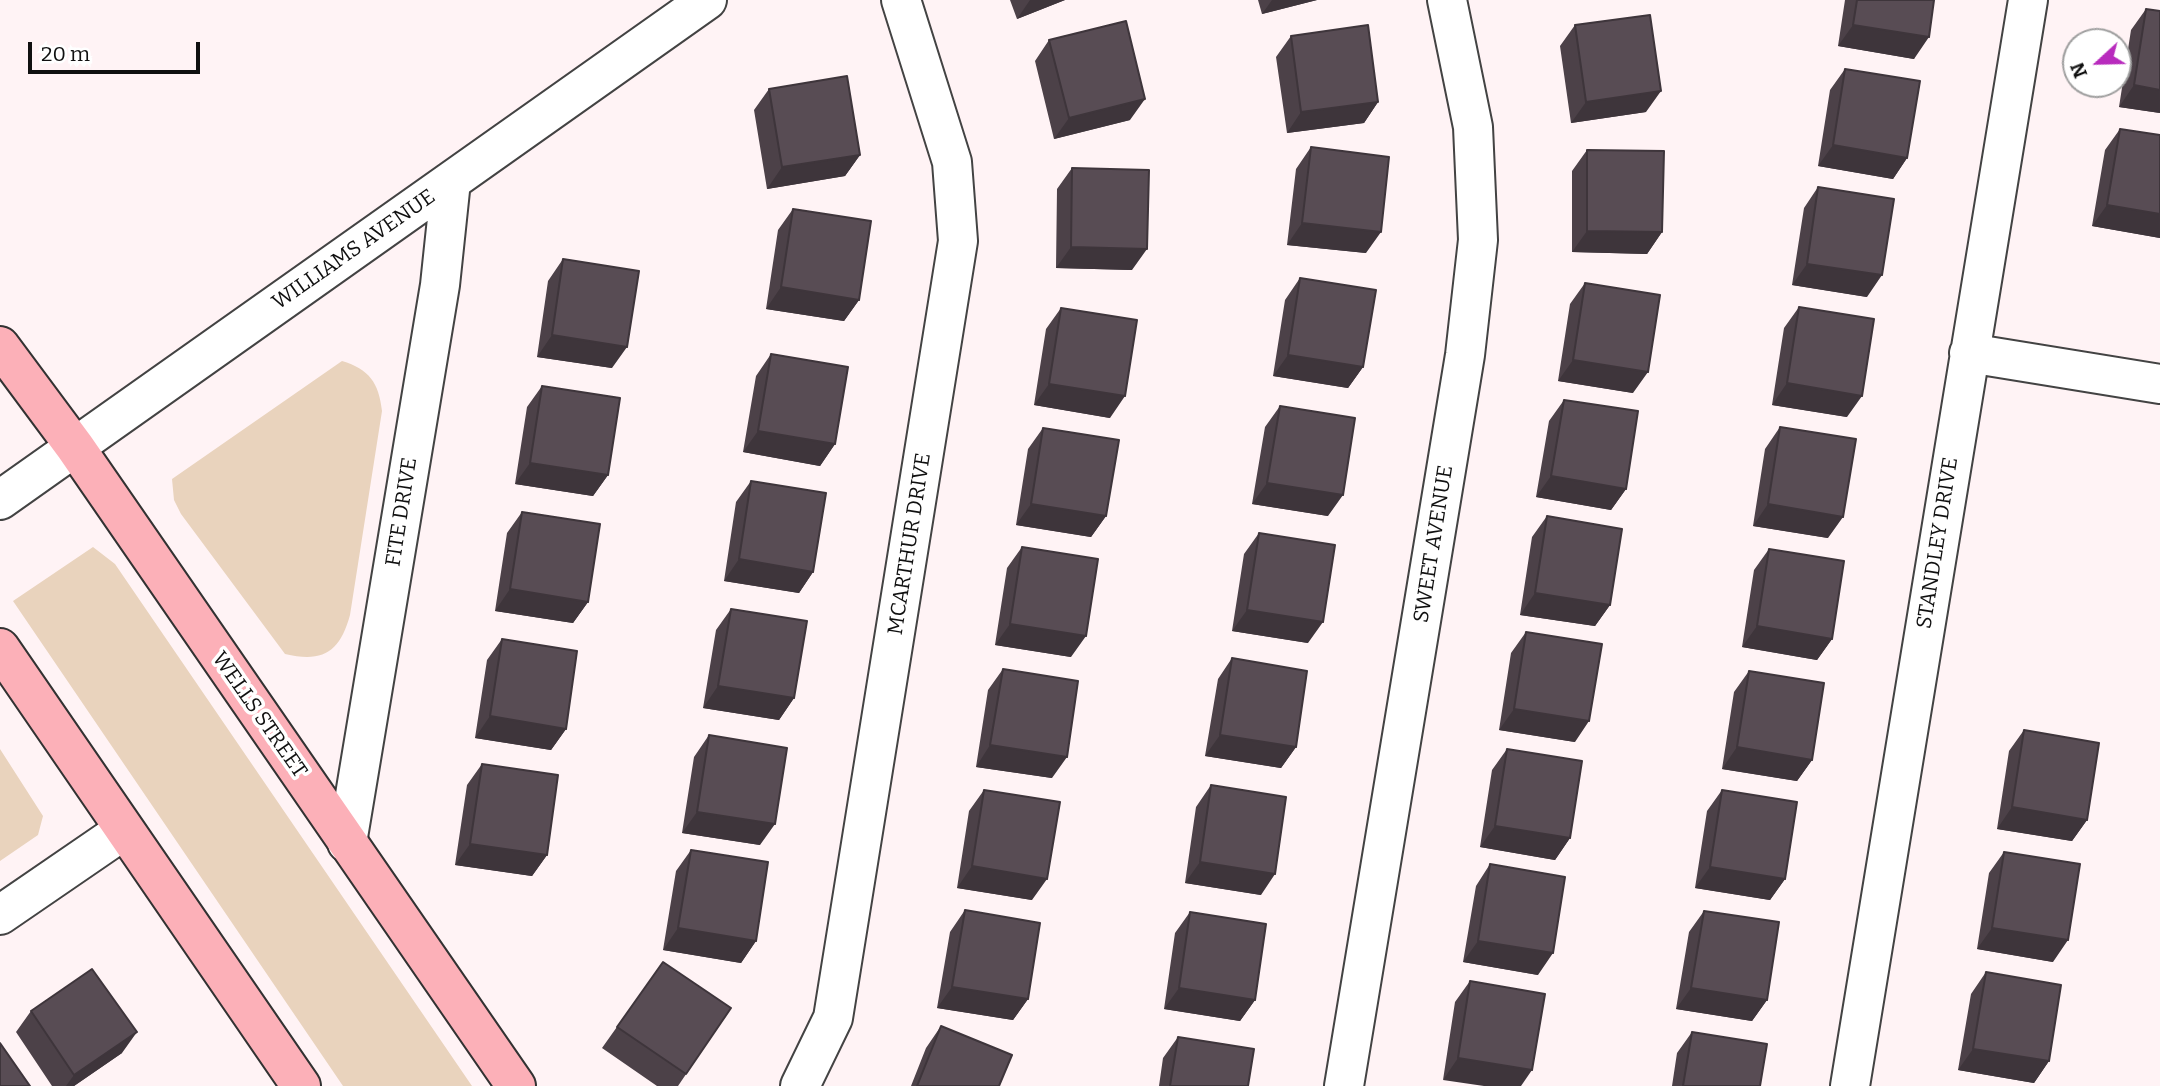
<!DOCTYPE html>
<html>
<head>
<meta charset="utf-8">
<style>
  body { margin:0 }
  #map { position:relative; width:2160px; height:1086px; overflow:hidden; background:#fff3f5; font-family:Bitter,serif }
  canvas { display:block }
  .north { position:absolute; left:2062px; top:28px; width:70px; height:70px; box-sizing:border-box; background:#fff; border:2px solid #9f9f9f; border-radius:50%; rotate:248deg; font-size:19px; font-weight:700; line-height:28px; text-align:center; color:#101010 }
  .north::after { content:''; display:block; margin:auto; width:24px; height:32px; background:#b82bbd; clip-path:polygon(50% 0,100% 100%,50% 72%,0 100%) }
  .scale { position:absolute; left:28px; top:42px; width:172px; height:32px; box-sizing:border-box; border:4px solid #101010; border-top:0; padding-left:9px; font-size:21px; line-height:24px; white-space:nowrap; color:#101010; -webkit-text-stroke:5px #fff; paint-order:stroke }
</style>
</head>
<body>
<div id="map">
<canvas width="2160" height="1086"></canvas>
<div class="north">N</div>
<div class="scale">20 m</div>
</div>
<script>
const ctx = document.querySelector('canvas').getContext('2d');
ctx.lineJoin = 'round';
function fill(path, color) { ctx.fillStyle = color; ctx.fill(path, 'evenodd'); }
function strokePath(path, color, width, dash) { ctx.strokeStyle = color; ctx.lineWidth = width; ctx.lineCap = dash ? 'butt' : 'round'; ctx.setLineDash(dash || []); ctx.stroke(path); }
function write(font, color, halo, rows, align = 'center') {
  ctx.font = font + ' Bitter,serif'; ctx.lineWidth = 7; ctx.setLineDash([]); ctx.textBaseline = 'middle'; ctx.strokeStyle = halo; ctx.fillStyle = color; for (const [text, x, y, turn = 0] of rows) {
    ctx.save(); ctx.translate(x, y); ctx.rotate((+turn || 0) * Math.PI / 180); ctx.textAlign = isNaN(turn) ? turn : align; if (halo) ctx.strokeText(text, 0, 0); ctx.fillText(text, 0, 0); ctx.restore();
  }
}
const green = new Path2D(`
  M342,361C369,369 379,383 382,411L350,615C340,652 323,663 285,654L181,514L174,500L172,479Z
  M93,547L115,564L472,1086H343L13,601Z
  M0,749L43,816L38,835L0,861Z`);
const street = new Path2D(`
  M1969,353L2160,384
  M0,500L707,0
  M347,843L440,285L451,181
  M0,915L124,830
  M800,1086L833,1018L958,241L952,162L901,0
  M1344,1086L1465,355L1478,240L1473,127L1447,0
  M1850,1086L2028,0`);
const secondary = new Path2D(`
  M0,346L75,447L516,1086
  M0,648L301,1086`);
const wall = new Path2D(`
  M1010,0H1065L1017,19Z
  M1258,0H1317L1262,14Z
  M1845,0H1934L1914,59L1838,46Z
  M2146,9L2160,113L2119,107L2131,30Z
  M1575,25L1646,112L1571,123L1560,46Z
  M1291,36L1378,102L1364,123L1287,133L1276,57Z
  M1049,40L1130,120L1054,139L1035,61Z
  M1845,69L1907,158L1893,179L1818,166L1830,90Z
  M769,89L860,155L845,176L767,189L754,110Z
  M2120,129L2160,135V238L2092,226L2105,150Z
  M1311,147L1366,253L1287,245L1296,169Z
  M1587,150L1662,232L1647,254L1572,252V171Z
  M1072,168L1132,270L1056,268L1057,189Z
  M1818,187L1867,297L1792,285L1804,208Z
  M793,209L859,300L844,321L766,309L778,230Z
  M563,259L612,368L537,357L548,281Z
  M1300,278L1363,367L1348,388L1273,376L1285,300Z
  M1585,283L1633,393L1558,381L1570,304Z
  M1799,307L1847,417L1772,405L1784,328Z
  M1061,308L1110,418L1034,405L1046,329Z
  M771,354L835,444L820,466L743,452L756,376Z
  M542,386L608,475L593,496L515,484L527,407Z
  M1564,400L1626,489L1611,510L1536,497L1549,421Z
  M1280,406L1328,516L1252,504L1265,427Z
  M1780,427L1828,538L1753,526L1765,449Z
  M1043,428L1106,516L1091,537L1016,525L1028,449Z
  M751,481L813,572L799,593L724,581L736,502Z
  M522,512L588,602L573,623L495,611L507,533Z
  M1547,516L1610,605L1595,626L1520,615L1532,537Z
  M1259,533L1308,643L1232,631L1244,554Z
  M1022,547L1071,657L995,645L1007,568Z
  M1769,549L1832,639L1817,660L1742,647L1754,570Z
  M731,609L794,698L779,720L703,708L716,630Z
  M1526,632L1575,742L1499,730L1511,653Z
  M502,639L566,729L551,750L475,738L487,660Z
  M1232,658L1296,747L1281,768L1205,756L1218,679Z
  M1003,669L1052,778L976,767L988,690Z
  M1749,671L1812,760L1797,781L1722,769L1734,692Z
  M2024,730L2087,820L2072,841L1997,829L2009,751Z
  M709,735L760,845L682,833L694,757Z
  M1507,749L1570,838L1555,860L1480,847L1492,770Z
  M482,764L547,855L532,876L455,865L467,785Z
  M1211,785L1261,895L1185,883L1196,807Z
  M984,790L1032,900L957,888L969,811Z
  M1722,790L1785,879L1770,900L1695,888L1707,811Z
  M691,850L756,941L741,963L663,950L676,871Z
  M2004,852L2053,962L1977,949L1989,873Z
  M1490,864L1538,975L1463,962L1476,886Z
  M965,910L1028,999L1013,1020L937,1008L950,932Z
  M1704,911L1767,1000L1752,1021L1676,1009L1689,932Z
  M1190,912L1255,1000L1240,1021L1164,1009L1175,933Z
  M663,962L731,1008L678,1086H657L602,1048Z
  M1986,972L2049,1061L2034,1083L1958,1070L1971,994Z
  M1470,981L1545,994L1443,1080L1455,1002Z
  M31,1011L122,1053L74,1086H52L16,1032Z
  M941,1026L999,1086H911L926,1048Z
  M1692,1032L1760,1086H1672L1677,1053Z
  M1178,1037L1248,1086H1159L1163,1058Z`);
const shadedWall = new Path2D(`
  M1030,0H1065L1017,19Z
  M1272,0H1317L1262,14Z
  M1853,25L1929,37L1914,59L1838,46Z
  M2134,85L2160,90V113L2119,107Z
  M1661,91L1646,112L1571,123L1586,102Z
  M1145,99L1130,120L1054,139L1069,118Z
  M1378,102L1364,123L1287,133L1301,112Z
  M1833,145L1907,158L1893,179L1818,166Z
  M860,155L845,176L767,189L782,167Z
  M2107,205L2160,214V238L2092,226Z
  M1302,223L1381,232L1366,253L1287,245Z
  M1587,231L1662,232L1647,254L1572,252Z
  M1071,247L1147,249L1132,270L1056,268Z
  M1807,264L1882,275L1867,297L1792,285Z
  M781,287L859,300L844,321L766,309Z
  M552,335L627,347L612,368L537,357Z
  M1288,355L1363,367L1348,388L1273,376Z
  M1573,360L1648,372L1633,393L1558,381Z
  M1787,383L1862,396L1847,417L1772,405Z
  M1049,384L1125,396L1110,418L1034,405Z
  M758,431L835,444L820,466L743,452Z
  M530,463L608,475L593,496L515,484Z
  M1551,476L1626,489L1611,510L1536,497Z
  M1267,483L1343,495L1328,516L1252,504Z
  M1031,504L1106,516L1091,537L1016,525Z
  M1768,504L1843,517L1828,538L1753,526Z
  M739,559L813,572L799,593L724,581Z
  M510,589L588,602L573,623L495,611Z
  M1535,593L1610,605L1595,626L1520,615Z
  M1247,610L1323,622L1308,643L1232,631Z
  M1010,624L1086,636L1071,657L995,645Z
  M1757,626L1832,639L1817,660L1742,647Z
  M718,686L794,698L779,720L703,708Z
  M1514,709L1589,721L1575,742L1499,730Z
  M490,716L566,729L551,750L475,738Z
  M1220,735L1296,747L1281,768L1205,756Z
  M990,745L1067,757L1052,778L976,767Z
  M1737,747L1812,760L1797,781L1722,769Z
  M2012,807L2087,820L2072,841L1997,829Z
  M697,812L775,824L760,845L682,833Z
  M1495,826L1570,838L1555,860L1480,847Z
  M470,844L547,855L532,876L455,865Z
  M1200,862L1275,874L1261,895L1185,883Z
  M972,866L1047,879L1032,900L957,888Z
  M1710,867L1785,879L1770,900L1695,888Z
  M678,928L756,941L741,963L663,950Z
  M1992,928L2068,940L2053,962L1977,949Z
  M1478,941L1553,953L1538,975L1463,962Z
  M952,987L1028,999L1013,1020L937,1008Z
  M1179,988L1255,1000L1240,1021L1164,1009Z
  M1691,988L1767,1000L1752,1021L1676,1009Z
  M137,1032L122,1053L74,1086H66L74,1075Z
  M1973,1049L2049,1061L2034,1083L1958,1070Z
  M1458,1058L1532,1070L1521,1086H1484L1443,1080Z`);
const building = new Path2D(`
  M1857,0H1934L1929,37L1853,25Z
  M2146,9L2160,11V90L2134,85Z
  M1650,15L1661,91L1586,102L1575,25Z
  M1126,21L1145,99L1069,118L1049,40Z
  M1368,25L1378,102L1301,112L1291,36Z
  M1845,69L1920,81L1907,158L1833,145Z
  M847,76L860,155L782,167L769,89Z
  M2120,129L2160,135V214L2107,205Z
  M1311,147L1389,157L1381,232L1302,223Z
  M1587,150L1664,151L1662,232L1587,231Z
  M1072,168L1149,170L1147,249L1071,247Z
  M1818,187L1894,199L1882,275L1807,264Z
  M793,209L871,221L859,300L781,287Z
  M563,259L639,271L627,347L552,335Z
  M1300,278L1376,290L1363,367L1288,355Z
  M1585,283L1660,295L1648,372L1573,360Z
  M1799,307L1874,319L1862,396L1787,383Z
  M1061,308L1137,320L1125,396L1049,384Z
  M771,354L848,367L835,444L758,431Z
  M542,386L620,398L608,475L530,463Z
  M1564,400L1638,411L1626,489L1551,476Z
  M1280,406L1355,418L1343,495L1267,483Z
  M1780,427L1856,439L1843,517L1768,504Z
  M1043,428L1119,440L1106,516L1031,504Z
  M751,481L826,493L813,572L739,559Z
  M522,512L600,524L588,602L510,589Z
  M1547,516L1622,529L1610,605L1535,593Z
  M1259,533L1335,545L1323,622L1247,610Z
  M1022,547L1098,559L1086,636L1010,624Z
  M1769,549L1844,561L1832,639L1757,626Z
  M731,609L807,621L794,698L718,686Z
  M1526,632L1602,644L1589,721L1514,709Z
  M502,639L577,651L566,729L490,716Z
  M1232,658L1307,671L1296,747L1220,735Z
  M1003,669L1078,681L1067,757L990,745Z
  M1749,671L1824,683L1812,760L1737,747Z
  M2024,730L2099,743L2087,820L2012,807Z
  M709,735L787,748L775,824L697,812Z
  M1507,749L1582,761L1570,838L1495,826Z
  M482,764L558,775L547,855L470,844Z
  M1211,785L1286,797L1275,874L1200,862Z
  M984,790L1060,802L1047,879L972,866Z
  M1722,790L1797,802L1785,879L1710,867Z
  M691,850L768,862L756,941L678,928Z
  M2004,852L2080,864L2068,940L1992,928Z
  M1490,864L1565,877L1553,953L1478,941Z
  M965,910L1040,923L1028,999L952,987Z
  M1704,911L1779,922L1767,1000L1691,988Z
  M1190,912L1266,924L1255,1000L1179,988Z
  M663,962L731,1008L686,1074L617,1027Z
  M92,969L137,1032L74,1075L31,1011Z
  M1986,972L2061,985L2049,1061L1973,1049Z
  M1470,981L1545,994L1532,1070L1458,1058Z
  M941,1026L1012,1055L999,1086H917Z
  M1692,1032L1767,1044L1760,1086H1683Z
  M1178,1037L1254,1049L1248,1086H1170Z
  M0,1043L30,1086H0Z`);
const streetNames = [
  ["WILLIAMS AVENUE",354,250,-35],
  ["FITE DRIVE",402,512,-81],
  ["STANDLEY DRIVE",1938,543,-81],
  ["MCARTHUR DRIVE",910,544,-81],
  ["SWEET AVENUE",1434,544,-81],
  ["WELLS STREET",259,715,55]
];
fill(green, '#e9d3bd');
strokePath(street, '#434343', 42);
strokePath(secondary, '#323232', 42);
strokePath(street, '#fff', 38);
strokePath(secondary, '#fcb0b8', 38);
fill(wall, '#4c4148');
fill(shadedWall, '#3e353b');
fill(building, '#584c54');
strokePath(building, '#3e353b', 2);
write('21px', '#101010', '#fff', streetNames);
</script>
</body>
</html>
